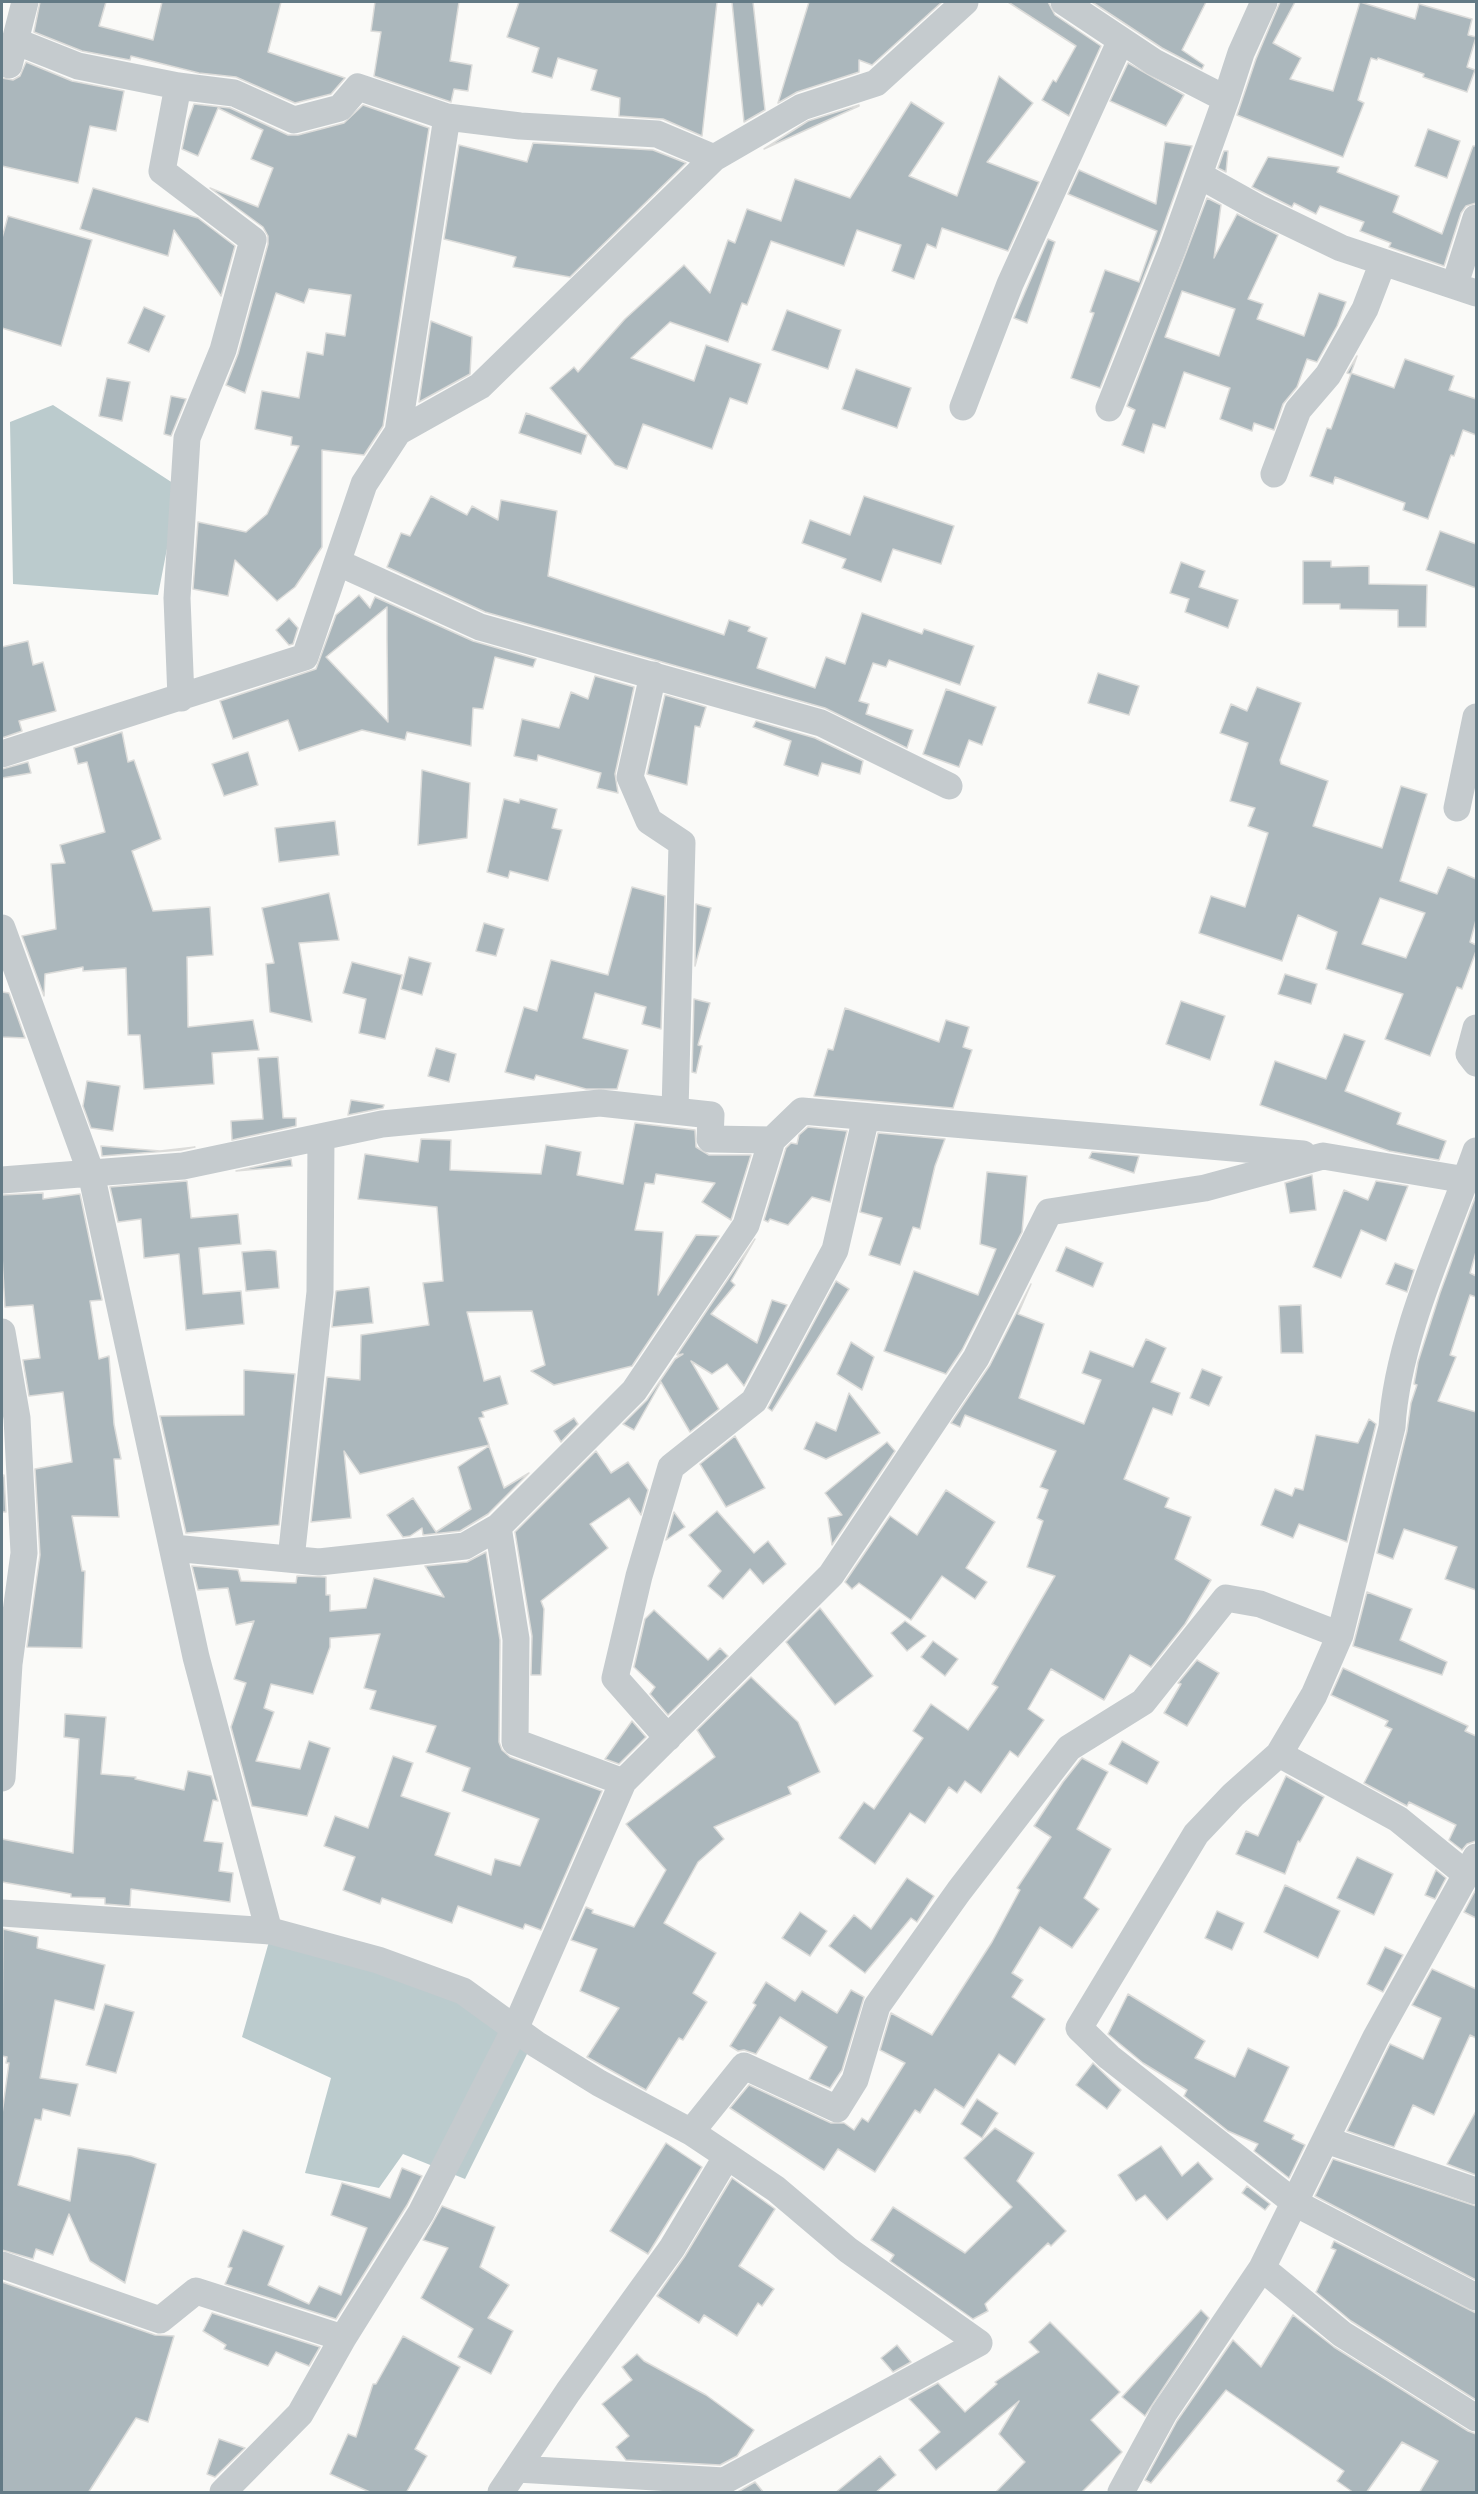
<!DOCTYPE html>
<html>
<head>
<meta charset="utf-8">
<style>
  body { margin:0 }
  #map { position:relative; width:1478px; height:2494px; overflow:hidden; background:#fafaf8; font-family:"Noto Sans",sans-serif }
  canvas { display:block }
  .frame { position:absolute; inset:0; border:3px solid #637a85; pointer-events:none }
</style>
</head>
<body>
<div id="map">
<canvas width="1478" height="2494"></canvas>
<div class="frame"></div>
</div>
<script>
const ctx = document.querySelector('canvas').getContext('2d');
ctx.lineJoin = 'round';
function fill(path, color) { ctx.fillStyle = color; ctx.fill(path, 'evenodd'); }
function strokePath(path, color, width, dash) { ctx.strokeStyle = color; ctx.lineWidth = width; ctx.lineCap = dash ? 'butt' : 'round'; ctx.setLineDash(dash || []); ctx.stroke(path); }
const water = new Path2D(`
  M53,405L179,487L158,595L13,584L10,422Z
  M270,1938L461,1999L529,2050L465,2179L403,2154L379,2188L305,2173L331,2078L242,2037Z`);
const building = new Path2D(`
  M40,2H106L99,26L153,40L162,2H281L268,52L345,78L331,94L295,103L236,77L199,73L131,56L130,60L82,51L34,32Z
  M375,2H459L450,61L472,65L468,91L454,89L451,102L374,76L381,32L371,31Z
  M519,2H717L702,136L663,119L619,116L620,98L591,90L597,70L558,58L552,78L532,72L539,48L507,37Z
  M732,2H753L765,110L744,122Z
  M809,2H942L872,65L859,60V72L797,92L778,103Z
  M1008,2H1048L1055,15L1101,46L1069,116L1042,100L1053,80L1056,82L1076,46Z
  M1092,2H1206L1182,50L1204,65L1202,69L1162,48Z
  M1280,2H1295L1273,43L1301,58L1290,79L1333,91L1360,2L1415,19L1419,4L1472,19L1468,35L1476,37L1467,67L1475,70L1467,92L1423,77L1424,74L1378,58L1377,60L1371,58L1358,100L1364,103L1343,157L1237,115L1256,59Z
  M26,62L72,81L124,91L116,131L90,126L78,183L2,166V78L13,80L20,76Z
  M1128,63L1184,95L1166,126L1110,101Z
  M999,76L1033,103L987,162L1039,182L1008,251L942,228L936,248L927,244L914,279L892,271L901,245L857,230L844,266L771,241L747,305L742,303L728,342L670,322L631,358L694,381L706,345L761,364L747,404L730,398L712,449L643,424L627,469L615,465L550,388L574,367L578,372L625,319L684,265L710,293L728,240L735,243L747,209L781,221L795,179L850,198L911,102L944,123L909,176L957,196Z
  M194,104L230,108L288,135H298L344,123L363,105L429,128L383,426L364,455L322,450V547L295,587L277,601L235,560L228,596L193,589L198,522L246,532L267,514L299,446L291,445L292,437L255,429L262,391L299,398L307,352L323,355L326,333L345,336L351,295L309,289L304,303L276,293L245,393L226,385L238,354L268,244V236L263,227L210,188L258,207L273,168L251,159L263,130L218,108L198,156L182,149L188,121Z
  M859,105V106L764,149L808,121Z
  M1428,129L1460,141L1447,178L1415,166Z
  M1165,142L1192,146L1158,241L1100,388L1071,378L1094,313L1090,312L1105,270L1139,282L1157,231L1068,194L1079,170L1156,204Z
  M533,143L653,150L686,163L570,277L513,267L516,257L444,239L459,145L527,162Z
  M1473,146H1476V203L1466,206L1461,213L1444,266L1389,247L1391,243L1360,231L1364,222L1320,206L1316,214L1294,203L1292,207L1252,187L1268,157L1339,167L1337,172L1399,196L1393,212L1442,234Z
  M1224,151H1228L1226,172L1218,168Z
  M93,188L198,218L235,246L221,296L174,230L168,256L80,229Z
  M1207,198L1221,205L1214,258L1237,214L1278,235L1248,299L1263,304L1257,319L1304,336L1319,293L1346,302L1337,326L1317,362L1307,359L1297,387L1283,404L1274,430L1254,423L1252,431L1220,419L1230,388L1184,372L1165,428L1153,424L1144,453L1122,445L1135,410L1127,406ZM1182,291L1235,309L1219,356L1165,337Z
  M8,216L92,240L61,346L2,328V238Z
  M1048,239L1055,242L1027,323L1014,318Z
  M144,307L165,316L149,352L128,343Z
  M787,310L841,330L828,369L772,350Z
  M431,321L472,337L470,374L419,402Z
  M1357,356L1351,373L1394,388L1405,359L1454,376L1449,390L1476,399V435L1463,430L1454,456L1451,455L1428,519L1403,510L1405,503L1335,477L1333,484L1310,476L1327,428L1331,429L1351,374L1347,373Z
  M856,369L911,388L897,428L842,409Z
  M107,378L130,382L122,421L99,416Z
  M171,396L186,399L171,436L164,434Z
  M526,413L587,435L581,454L519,433Z
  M431,496L467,515L472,506L498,520L501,500L557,511L548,576L724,635L729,620L750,627L748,631L767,638L757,668L815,688L826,657L845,664L862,613L922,634L924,629L974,646L960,685L889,660L886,667L873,663L859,701L869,704L866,714L913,730L907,748L825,708L485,612L387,567L401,533L410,536Z
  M864,496L954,526L941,564L893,549L881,582L842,568L846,559L802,543L810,520L850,535Z
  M1440,531L1476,544V588L1426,570Z
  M1303,561H1331V567L1369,566V584L1427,585L1426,627H1398V610L1340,609V604H1303Z
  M1181,562L1205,571L1199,587L1238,600L1228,628L1185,612L1189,599L1170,593Z
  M359,595L370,608L375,597L473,641L536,659L533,667L495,657L483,709L473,708L471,746L407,732L405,740L362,730L299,751L288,720L233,739L220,701L316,669L336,615ZM387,607V639L388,722L326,657Z
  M289,618L298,628L293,644L289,645L276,630Z
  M28,641L33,665L43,662L56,711L19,721L22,731L2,738V647Z
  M1098,673L1139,686L1129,715L1088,703Z
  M595,676L634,687L615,774L618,793L597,788L601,773L538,755L537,761L514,756L522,719L559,728L571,692L588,699Z
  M1257,687L1301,703L1280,760L1281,764L1328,781L1313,826L1382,848L1401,786L1427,794L1400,881L1437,894L1448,867L1476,879V920L1470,942L1476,945V951L1462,989L1457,987L1430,1056L1385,1039L1403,994L1326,969L1337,932L1298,915L1282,961L1199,933L1211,896L1245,907L1268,833L1248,826L1255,808L1230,801L1248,743L1220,733L1231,704L1247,711ZM1380,898L1425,913L1406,958L1362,944Z
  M946,689L996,707L982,745L969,740L959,767L923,754Z
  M665,695L706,707L700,727L695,726L687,785L647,774Z
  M756,721L815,738L863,761L860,774L822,763L818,776L784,765L791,741L753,727Z
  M122,732L128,762L134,760L161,839L132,851L153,911L210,907L213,955L187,957L188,1027L253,1020L259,1050L212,1053L214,1084L144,1089L140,1035H128L126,968L83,971V967L45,974L44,996L22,936L56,929L51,864L65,863L60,845L105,832L87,762L78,764L74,748Z
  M248,752L258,785L224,796L212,764Z
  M28,762L31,773L2,778V769Z
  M422,770L470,783L467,838L418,845Z
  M504,799L519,803L520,799L557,809L552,828L562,830L548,881L510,871L508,878L487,872Z
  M335,821L339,855L279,862L275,828Z
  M632,887L665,896L661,1029L642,1024L646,1007L595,993L583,1038L628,1050L617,1089H586L536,1075L534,1080L505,1072L524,1007L537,1011L551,960L608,975Z
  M329,893L339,940L299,943L312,1022L270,1012L266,964L274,963L262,908Z
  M696,904L711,908L695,966Z
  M484,923L504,929L496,956L476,951Z
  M409,957L431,963L422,995L401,989Z
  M352,962L402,975L385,1039L359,1033L366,999L343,993Z
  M1285,974L1317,984L1311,1004L1278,994Z
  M2,992L9,993L25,1038L2,1037Z
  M694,999L710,1003L698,1045L702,1046L696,1073L692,1072Z
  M1181,1001L1225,1016L1210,1060L1166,1044Z
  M845,1008L939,1042L946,1020L969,1027L963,1047L972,1050L953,1108L814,1096L828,1049L833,1050Z
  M1344,1034L1365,1041L1345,1091L1401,1113L1397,1124L1446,1141L1439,1160L1389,1151L1260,1105L1275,1061L1326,1079Z
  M436,1048L456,1054L449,1082L428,1076Z
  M278,1057L283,1118H296V1126L232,1140L231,1121L263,1119L258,1058Z
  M87,1081L120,1086L113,1131L91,1128L83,1106Z
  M351,1100L384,1105L383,1108L348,1115Z
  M635,1123L695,1130L696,1147L709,1155H751L731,1220L702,1202L715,1183L656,1174L654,1184L645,1183L635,1230L663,1232L658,1295L696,1235L719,1236L632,1366L554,1385L531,1371L545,1365L532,1311L467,1312L484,1381L500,1376L508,1404L482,1412L484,1417L479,1418L489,1445L360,1474L344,1451L351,1518L311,1522L327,1377L360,1380L361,1335L429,1325L423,1283L443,1281L437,1207L358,1199L365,1154L418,1162L421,1139L451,1140L450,1170L541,1174L546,1145L581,1152L577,1175L623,1184Z
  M808,1127L847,1131L830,1202L812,1197L788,1225L770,1219L768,1222L764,1220L786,1148L791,1143L797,1144L799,1135Z
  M878,1133L945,1139L935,1166L920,1229L913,1227L900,1265L869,1255L882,1218L860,1212Z
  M101,1146L160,1151L195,1147L181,1150L102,1156Z
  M1092,1152L1139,1156L1134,1173L1089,1158Z
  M291,1159L292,1166L236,1171Z
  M987,1172L1027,1176L1022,1232L962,1350L946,1374L884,1351L914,1271L978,1295L996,1249L980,1244Z
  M1312,1175L1316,1210L1290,1213L1285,1183Z
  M187,1181L191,1218L238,1214L241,1244L199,1248L203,1294L241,1291L244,1324L186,1330L179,1254L144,1258L141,1219L118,1222L110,1187Z
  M1376,1181L1408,1186L1386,1241L1361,1230L1341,1278L1313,1267L1344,1190L1368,1200Z
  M43,1193V1199L80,1194L102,1300L90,1301L99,1359L109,1356L114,1424L121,1459H114L119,1517L72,1516L82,1571H85L82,1648L27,1647L40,1555L35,1469L72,1462L63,1392L29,1396L23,1360L40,1358L33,1305L5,1307L2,1256V1195Z
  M1476,1195V1252L1470,1273L1476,1276V1297L1470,1295L1450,1355L1456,1357L1438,1401L1476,1412V1590L1445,1579L1457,1547L1404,1529L1393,1559L1377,1553L1407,1431L1411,1403L1417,1385L1414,1384L1418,1362L1440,1293Z
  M755,1239L731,1281L735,1285L711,1314L757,1343L772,1300L787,1305L744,1386L727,1364L712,1374L691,1361L719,1409L690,1432L661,1382L634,1430L623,1424L647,1400L675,1359L683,1354L677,1355Z
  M1066,1247L1103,1263L1093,1287L1056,1271Z
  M269,1250L276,1251L279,1288L246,1291L242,1252Z
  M1395,1263L1414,1270L1407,1292L1386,1284Z
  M836,1281L849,1289L772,1411L768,1408Z
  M1031,1284L1018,1314L1044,1324L1019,1398L1084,1424L1101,1380L1082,1373L1090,1351L1133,1367L1146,1339L1166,1348L1151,1382L1180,1393L1172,1415L1153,1408L1124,1479L1169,1498L1165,1507L1191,1517L1175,1559L1211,1580L1185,1624L1151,1667L1130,1655L1104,1700L1051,1669L1028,1709L1044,1720L1018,1757L1010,1751L981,1793L965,1781L957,1793L949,1787L925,1823L910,1813L875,1864L839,1838L864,1802L874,1809L923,1738L913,1731L931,1704L968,1730L998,1687L992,1684L1055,1576L1027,1567L1043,1521L1037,1518L1048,1490L1040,1487L1056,1451L965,1415L960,1427L951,1423L990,1365Z
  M369,1287L373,1323L332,1327L336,1291Z
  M1301,1305L1303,1353H1281L1279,1306Z
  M851,1342L874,1357L862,1390L837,1374Z
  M1202,1369L1222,1377L1209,1406L1190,1398Z
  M244,1370L295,1374L279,1525L186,1533L160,1416L244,1415Z
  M849,1393L880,1433L826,1459L804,1449L816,1422L836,1431Z
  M574,1418L578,1424L561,1442L554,1431Z
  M1369,1419L1376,1424L1347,1542L1299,1524L1293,1538L1261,1525L1275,1489L1292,1496L1295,1488L1303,1490L1316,1435L1358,1443Z
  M735,1436L765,1488L726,1507L700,1464Z
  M887,1442L895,1451L832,1545L828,1518L842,1515L825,1493Z
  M489,1446L504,1488L529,1473L488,1514L460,1531L423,1535L422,1528L410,1536L403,1537L387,1515L413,1498L436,1532L471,1509L458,1467Z
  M596,1451L611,1473L628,1462L648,1490L641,1515L629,1498L590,1524L608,1548L541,1601L544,1609L541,1675H531L532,1636L515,1532Z
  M4,1475L6,1512H2V1476Z
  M946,1490L995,1522L966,1568L987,1582L975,1599L942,1576L911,1620L859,1583L852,1589L845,1582L890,1516L917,1535Z
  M717,1511L754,1553L768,1541L786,1564L763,1584L750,1569L723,1599L708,1586L721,1571L689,1535Z
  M674,1512L685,1527L666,1540Z
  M486,1552L500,1640L499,1742L502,1750L510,1757L602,1791L541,1930L525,1924L523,1929L458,1906L452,1923L382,1898L380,1904L343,1890L355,1857L324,1846L335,1816L368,1828L393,1756L413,1763L401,1796L450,1813L435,1855L491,1875L495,1859L520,1866L539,1819L462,1791L470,1768L426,1752L436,1726L370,1709L376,1691L364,1688L380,1634L330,1638V1647L313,1694L271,1684L264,1708L274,1712L256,1761L300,1769L309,1741L330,1748L307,1816L252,1806L231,1727L246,1683L234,1679L254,1621L236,1625L228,1588L198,1590L192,1566L238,1570L241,1581L296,1583L297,1576L326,1577V1595H330V1611L366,1608L374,1578L444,1597L425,1566L467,1562Z
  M1367,1592L1412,1609L1400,1640L1447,1662L1442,1675L1353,1646Z
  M820,1608L873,1676L835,1705L786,1642Z
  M654,1610L708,1660L720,1648L728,1656L668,1715L650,1694L655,1687L634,1667L645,1619Z
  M905,1621L926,1636L907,1651L891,1633Z
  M933,1641L958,1659L945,1676L921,1657Z
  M1197,1660L1219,1673L1187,1726L1164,1713L1181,1684L1178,1683Z
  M1343,1668L1468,1726L1465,1731L1476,1736V1841L1467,1844L1462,1850L1449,1840L1456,1825L1409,1802L1407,1806L1364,1783L1392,1729L1385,1726L1388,1721L1331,1695Z
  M751,1677L798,1722L820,1772L788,1787L791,1794L714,1827L724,1839L698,1862L664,1923L716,1953L693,1993L707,2002L683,2040L679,2038L646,2090L587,2057L619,2008L580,1991L597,1949L571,1940L586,1907L593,1910L592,1913L634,1927L666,1870L626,1824L715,1757L697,1730Z
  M65,1714L106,1717L101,1774L136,1777L135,1779L184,1790L188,1771L211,1776L218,1801L213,1800L204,1841L223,1843L219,1871L233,1873L230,1902L131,1889L130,1906L105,1904V1898L71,1897V1894L2,1882V1839L73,1853L79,1739L64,1737Z
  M632,1721L646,1737L619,1764L605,1759Z
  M1122,1741L1159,1762L1147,1784L1109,1764Z
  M1082,1758L1108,1772L1077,1829L1111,1849L1084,1898L1099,1909L1072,1948L1040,1927L1012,1973L1023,1980L1012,1997L1045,2019L1015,2065L999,2054L964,2108L935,2089L920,2113L915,2110L875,2172L838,2149L824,2170L730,2108L749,2085L831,2123H844L854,2130L862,2118L868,2122L905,2063L880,2050L891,2013L932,2035L992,1942L1020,1890L1017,1888L1051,1837L1034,1826L1063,1782Z
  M1286,1776L1324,1797L1300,1842L1298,1841L1285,1874L1236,1854L1246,1831L1258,1836Z
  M1357,1857L1393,1874L1374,1915L1337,1898Z
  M1436,1870L1446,1878L1435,1899L1425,1895Z
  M907,1878L934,1896L917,1922L911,1918L865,1973L829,1946L854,1915L871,1929Z
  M1285,1885L1340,1911L1318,1958L1264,1932Z
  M1476,1889V1918L1464,1912Z
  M1217,1911L1244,1923L1232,1950L1205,1938Z
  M800,1912L827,1931L810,1956L782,1938Z
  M3,1929L38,1937L37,1948L105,1965L94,2010L55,2000L40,2078L78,2084L70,2116L43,2109L41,2120L35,2119L18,2185L70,2201L78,2148L131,2156L156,2164L125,2283L90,2261L69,2214L53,2255L36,2249L33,2259L2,2250V2114L9,2063H6L7,2057L2,2056Z
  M1385,1947L1403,1955L1383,1992L1367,1984Z
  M1432,1969L1476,1989V2038L1470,2035L1434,2115L1413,2105L1394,2147L1347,2131L1390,2044L1423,2059L1441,2018L1412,2005Z
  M766,1982L795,2001L802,1991L837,2013L851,1990L864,1997L842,2070L830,2088L809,2079L827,2047L780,2017L756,2054L744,2050L738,2051L730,2046L756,2005L753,2003Z
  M1128,1994L1205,2041L1195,2058L1235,2077L1248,2048L1289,2067L1264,2121L1294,2135L1292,2139L1305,2145L1289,2178L1254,2151L1258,2144L1228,2131L1184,2096L1187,2090L1143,2063L1108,2034Z
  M105,2004L134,2012L116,2073L86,2065Z
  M1093,2063L1121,2090L1107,2109L1076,2085Z
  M977,2099L998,2113L982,2138L961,2124Z
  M1476,2111V2175L1447,2164Z
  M995,2128L1034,2153L1017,2181L1066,2231L1051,2246L1048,2243L985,2304L988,2311L973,2319L890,2261L894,2255L871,2240L893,2207L965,2253L1012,2207L964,2158Z
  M666,2143L702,2167L648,2254L610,2231Z
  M1161,2146L1182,2176L1198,2162L1213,2179L1167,2220L1145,2195L1136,2201L1118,2175Z
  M1333,2159L1476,2206V2280L1315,2196Z
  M402,2168L422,2176L407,2205L336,2319L225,2284L232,2268L228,2267L243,2230L284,2246L268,2285L309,2304L319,2286L341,2295L367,2228L331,2215L342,2183L390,2198Z
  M732,2178L775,2209L739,2266L774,2289L762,2306L758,2303L737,2336L704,2315L699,2323L657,2296L685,2256Z
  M1247,2186L1270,2204L1265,2210L1242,2193Z
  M442,2206L495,2227L480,2267L509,2285L488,2318L513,2331L491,2374L458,2357L473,2329L421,2298L448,2248L423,2240Z
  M1334,2241L1476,2313V2400L1351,2321L1316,2292L1336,2250L1331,2248Z
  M2,2282L155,2335L174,2336L148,2422L136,2418L88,2493H2Z
  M1201,2310L1209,2318L1145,2416L1122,2397Z
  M212,2313L320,2347L309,2366L276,2352L268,2366L224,2349L226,2345L203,2331Z
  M1293,2315L1334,2347L1468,2431L1476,2434V2493H1419L1438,2461L1402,2442L1366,2493H1354L1337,2481L1344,2471L1226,2390L1151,2483L1145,2480L1177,2421L1233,2340L1261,2367Z
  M1050,2322L1120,2392L1091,2420L1122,2452L1081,2493H995L1025,2462L999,2434L1019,2401L936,2470L919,2450L940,2432L909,2399L938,2383L965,2412L997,2384L995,2382L1039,2352L1029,2342Z
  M403,2336L460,2367L415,2449L427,2456L406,2493H372L330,2474L348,2434L356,2437L373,2384H376Z
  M897,2345L911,2362L893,2372L881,2358Z
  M637,2354L644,2361L706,2395L754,2430L737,2456L720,2465L626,2460L616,2447L629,2436L602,2404L632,2380L622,2367Z
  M219,2439L245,2448L215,2477L207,2474Z
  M880,2456L896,2475L875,2493H835Z
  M755,2482L764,2493H736Z`);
const minor = new Path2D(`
  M1064,2L1154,62L1226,99L1241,53L1264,2
  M15,41L78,66L178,86L234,93L294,120L340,108L358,87L447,117L520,126L657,134L714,158
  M9,65L25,2
  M178,86L162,171L253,240L223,350L187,438L177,598L181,698
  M1199,175L1260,209L1341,248L1476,293
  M1455,284L1476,218
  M963,407L1010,284L1121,40
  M1109,408L1173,247L1226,99
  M398,432L447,117
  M1274,474L1298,410L1328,375L1365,309L1383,262
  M339,563L480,627L821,723L949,786
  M653,675L630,777L649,821L682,843L675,1111
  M2,754L305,657L364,484L398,432L480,386L714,158L802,107L876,83L965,2
  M1457,808L1476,717
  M2,928L91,1173L196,1657L269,1931
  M1476,1028L1469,1054L1476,1063
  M1476,1151C1446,1236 1397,1338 1392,1427L1340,1635L1314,1695L1279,1754L1233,1795L1196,1834L1079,2028L1109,2057L1295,2203L1476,2297
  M2,1180L183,1166L382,1124L600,1103L711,1115L710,1139L772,1140L802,1111L1303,1154
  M2,1332L17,1418L24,1553L9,1664L2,1778
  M173,1548L319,1562L465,1546L498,1527
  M291,1559L320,1292L321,1137
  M668,1738L615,1678L639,1576L671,1467L754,1401L835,1250L866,1117
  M1279,1754L1398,1819L1467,1875
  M623,1782L515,1742L516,1639L498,1527L634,1391L746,1225L772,1140
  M2,1913L271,1931L378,1960L463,1991L536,2044L599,2083L691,2132L727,2156L672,2248L568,2392L501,2492
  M691,2132L744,2066L837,2109L855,2080L877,2006L959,1891L1069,1748L1143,1702L1226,1598L1260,1604L1340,1635
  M1326,2140L1476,2191
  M2,2265L160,2320L196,2291L343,2338
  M1262,2268L1342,2334L1476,2418
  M517,2469L724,2481L979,2343L848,2250L776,2189L727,2156
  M223,2492L300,2414L343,2338L421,2213L515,2029L623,1782L831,1575L976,1358L1049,1212L1205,1188L1323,1156L1466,1180
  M1121,2492L1164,2413L1262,2268L1376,2037L1476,1857`);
fill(water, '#bbcbcd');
fill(building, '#abb7bc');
strokePath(building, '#dcdcda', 1.5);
strokePath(minor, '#c5cbce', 27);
</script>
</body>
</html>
